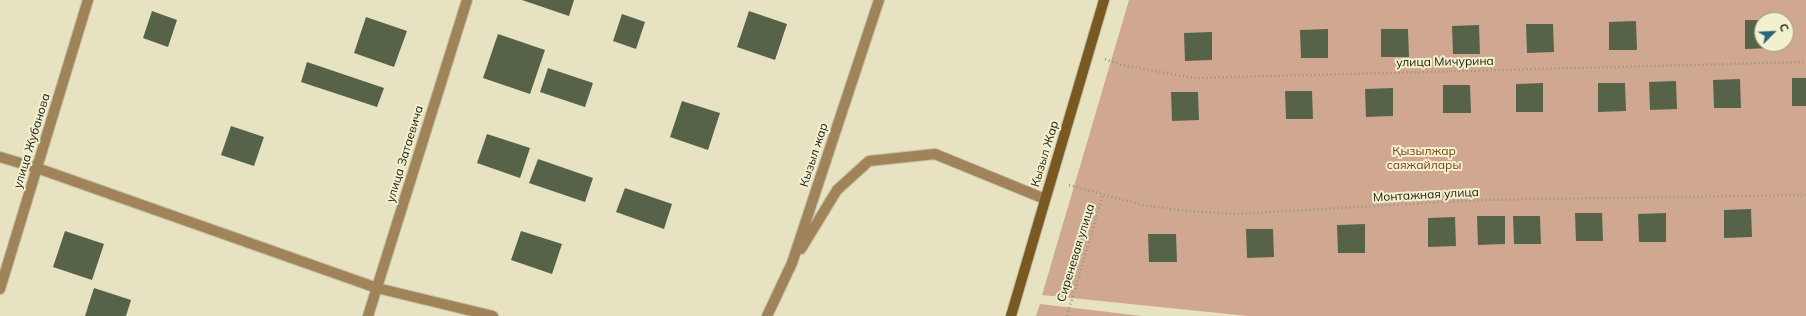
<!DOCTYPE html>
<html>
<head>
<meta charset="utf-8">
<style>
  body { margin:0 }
  #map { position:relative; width:1806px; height:316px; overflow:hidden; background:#e6e2c2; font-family:Mulish,sans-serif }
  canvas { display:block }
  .north { position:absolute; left:1754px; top:12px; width:40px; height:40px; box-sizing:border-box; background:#f3f0cf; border:1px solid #9e9c83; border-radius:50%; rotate:66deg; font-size:11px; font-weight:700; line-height:16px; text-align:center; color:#1e1d11 }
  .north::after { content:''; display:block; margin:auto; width:14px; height:18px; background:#29657d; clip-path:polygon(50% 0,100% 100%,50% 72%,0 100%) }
</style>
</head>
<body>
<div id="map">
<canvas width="1806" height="316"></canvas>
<div class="north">С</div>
</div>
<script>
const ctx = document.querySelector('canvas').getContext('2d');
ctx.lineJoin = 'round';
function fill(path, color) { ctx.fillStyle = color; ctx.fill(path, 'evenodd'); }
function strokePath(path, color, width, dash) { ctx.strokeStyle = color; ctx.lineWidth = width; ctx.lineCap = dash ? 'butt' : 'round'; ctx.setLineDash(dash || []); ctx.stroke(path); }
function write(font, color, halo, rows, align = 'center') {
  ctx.font = font + ' Mulish,sans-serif'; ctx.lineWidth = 4; ctx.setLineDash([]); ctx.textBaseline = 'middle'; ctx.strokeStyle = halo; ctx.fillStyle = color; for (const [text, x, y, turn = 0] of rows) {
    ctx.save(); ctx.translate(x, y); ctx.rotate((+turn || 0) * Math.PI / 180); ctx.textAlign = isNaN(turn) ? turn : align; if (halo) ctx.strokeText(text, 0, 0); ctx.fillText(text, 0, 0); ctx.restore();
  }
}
const green = new Path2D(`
  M1129,0H1806V316H1248L1042,295ZM1762,20H1786V44H1762Z
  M1040,304L1142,316H1036Z`);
const building = new Path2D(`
  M522,0H574L569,16Z
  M152,11L177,20L168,47L143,38Z
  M749,11L787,24L775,60L737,47Z
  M622,14L645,22L636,49L613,41Z
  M366,17L407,31L394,67L354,53Z
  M1745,20H1762V44H1772V48L1745,49Z
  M1636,21L1637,50H1609V22Z
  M1526,24H1553L1554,52L1527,53Z
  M1479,25L1480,54H1453L1452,26Z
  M1328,29V58H1301L1300,30Z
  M1381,29H1408L1409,57H1381Z
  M1212,32V60L1185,61L1184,33Z
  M498,34L545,50L530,94L483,78Z
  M307,62L384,88L377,107L301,82Z
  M548,68L593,83L585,107L540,92Z
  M1792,78H1806V106H1792Z
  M1740,79L1741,108H1714L1713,80Z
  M1676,81L1677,109L1650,110L1649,82Z
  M1543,83V112H1516V84Z
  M1598,83H1625L1626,111L1598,112Z
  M1443,85H1470L1471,113H1443Z
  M1393,88V116L1366,117L1365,89Z
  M1285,91H1312L1313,119H1286Z
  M1171,92H1198L1199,120L1172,121Z
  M682,101L720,113L708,150L670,137Z
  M231,126L264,137L254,166L221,155Z
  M487,134L530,148L520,178L477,163Z
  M538,159L593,178L585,202L529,183Z
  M625,188L672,204L664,229L616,212Z
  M1751,209L1752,237L1724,238V210Z
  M1575,213H1602L1603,241H1576Z
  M1666,213V242H1639L1638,214Z
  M1477,216H1505V244L1478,245Z
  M1513,216H1540L1541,244H1514Z
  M1455,217L1456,246L1428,247V218Z
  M1365,224V253H1338L1337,225Z
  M1246,229H1273L1274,257L1247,258Z
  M65,231L104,244L92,280L53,267Z
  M521,231L562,244L552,274L511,260Z
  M1148,234H1176L1177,262H1149Z
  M94,288L131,300L126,316H85Z`);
const path = new Path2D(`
  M1105,59L1121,65L1194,78L1806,62
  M1069,185L1143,205L1188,211L1236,214L1478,200L1806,195
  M1067,316L1103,195`);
const service = new Path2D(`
  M801,249L837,190L869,161L935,154L1045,199
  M767,316L792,263L879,0`);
const minor = new Path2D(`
  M0,157L37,168L377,288L493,316
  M0,289L88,0
  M368,316L467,0`);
const secondary = new Path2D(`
  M1011,316L1104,0`);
const streetNames = [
  ["улица Мичурина",1445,62,-1],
  ["улица Жубанова",32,141,-73],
  ["улица Затаевича",405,154,-73],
  ["Кызыл Жар",1045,154,-73],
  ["Кызыл жар",814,155,-72],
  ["Монтажная улица",1426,195,-3],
  ["Сиреневая улица",1076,253,-73]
];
const parkNames = [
  ["Қызылжар",1424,151],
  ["саяжайлары",1424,165]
];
fill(green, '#d0a892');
fill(building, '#576348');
strokePath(service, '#c2bfa2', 12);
strokePath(minor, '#c2bfa2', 12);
strokePath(secondary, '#c2bfa2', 12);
strokePath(path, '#97947c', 2.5, [1, 3]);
strokePath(service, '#a08359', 10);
strokePath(minor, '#a08359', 10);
strokePath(secondary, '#795822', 10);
write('12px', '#1e1d11', '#f3f0cf', streetNames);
write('12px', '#7c4118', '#f3f0cf', parkNames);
</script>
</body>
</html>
